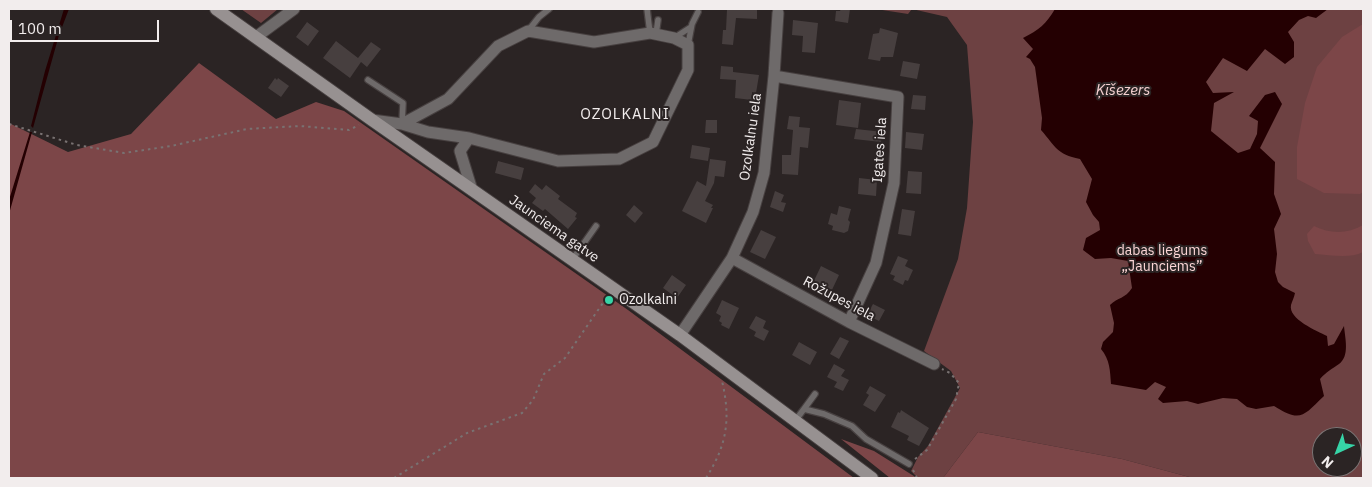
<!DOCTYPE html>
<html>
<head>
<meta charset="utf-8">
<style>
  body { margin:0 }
  #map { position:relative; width:1372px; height:487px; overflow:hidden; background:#2b2424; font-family:"IBM Plex Sans",sans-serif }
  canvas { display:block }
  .frame { position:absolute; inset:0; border:10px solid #f2eded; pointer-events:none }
  .north { position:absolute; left:1312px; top:427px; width:50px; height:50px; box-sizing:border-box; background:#2b2424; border:1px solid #7b7474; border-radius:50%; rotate:223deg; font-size:14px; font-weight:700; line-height:20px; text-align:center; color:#f2eded }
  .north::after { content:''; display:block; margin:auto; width:18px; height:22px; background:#36d4a7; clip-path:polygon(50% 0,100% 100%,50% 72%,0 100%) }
  .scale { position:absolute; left:10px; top:20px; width:149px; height:22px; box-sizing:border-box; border:2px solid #f2eded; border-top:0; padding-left:6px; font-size:15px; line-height:18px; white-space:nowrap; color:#f2eded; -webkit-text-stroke:4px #2b2424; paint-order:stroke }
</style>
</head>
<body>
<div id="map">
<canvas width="1372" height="487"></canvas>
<div class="frame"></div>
<div class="north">N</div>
<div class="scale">100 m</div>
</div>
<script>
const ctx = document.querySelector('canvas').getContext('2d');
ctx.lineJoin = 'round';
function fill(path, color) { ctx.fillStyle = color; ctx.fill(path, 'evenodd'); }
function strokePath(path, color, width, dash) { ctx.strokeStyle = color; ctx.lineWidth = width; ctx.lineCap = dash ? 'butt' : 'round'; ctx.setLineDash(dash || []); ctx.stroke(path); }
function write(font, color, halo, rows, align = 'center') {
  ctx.font = font + ' "IBM Plex Sans",sans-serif'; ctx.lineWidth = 4; ctx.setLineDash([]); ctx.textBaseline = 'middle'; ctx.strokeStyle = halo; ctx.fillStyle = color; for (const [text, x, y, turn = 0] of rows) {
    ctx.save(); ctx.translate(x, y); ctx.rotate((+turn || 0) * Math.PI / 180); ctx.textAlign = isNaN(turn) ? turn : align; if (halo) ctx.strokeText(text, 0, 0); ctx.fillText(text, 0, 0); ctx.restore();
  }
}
const green = new Path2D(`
  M241,9H278L261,23Z
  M876,9H1363V478H1193L1122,459L978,432L943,478H918L911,471L918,457L928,446L960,388L951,371L924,351L958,259L967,208L973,122L967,45L947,17L912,9L908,14ZM1322,437H1352V467H1322Z`);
const forest = new Path2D(`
  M1363,24V192L1360,194L1324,193L1297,179V147L1305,103L1317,67L1342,37Z
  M199,63L276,119L316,102L344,111L628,310L854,478H9V123L68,152L131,134Z
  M1363,225V252C1350,259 1330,255 1315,254L1308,241L1307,234L1314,226C1330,234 1348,234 1363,225Z
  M978,432L1122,459L1193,478H943Z
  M841,439L874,451L917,478H890Z`);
const water = new Path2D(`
  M64,9H69L59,35L33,128L31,126L45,71Z
  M1055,9H1328L1316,18L1308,16L1299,20L1288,32L1294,42V57L1285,64L1265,49L1247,71L1223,58L1206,82L1213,93L1234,92L1214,103L1211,131L1238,153L1250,149L1257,134L1258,121L1249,116L1265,95L1275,92L1282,104L1260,148L1275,162L1274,194L1281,214L1274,229L1277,254L1275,272L1278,282L1283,287L1295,293C1294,298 1292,301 1291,305C1288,319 1317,331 1327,336L1328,346L1334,344L1344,326C1345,338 1350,356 1339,364C1332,369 1326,372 1320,379L1324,396C1303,416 1301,423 1274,406L1256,409L1247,407L1237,399L1223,398L1198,404L1187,401L1163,403L1158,399L1166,387L1155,382L1146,390L1111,384C1110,370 1110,360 1101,349L1103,342L1113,332L1114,323L1110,305C1118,297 1125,299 1132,288L1128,261L1111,258L1095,259L1083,250L1086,238L1100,230L1099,222L1093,215L1086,202L1092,179L1080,159C1056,154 1056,147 1041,130L1042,118L1035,67L1030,59L1026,57L1033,49L1023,38C1039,30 1046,24 1055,9Z
  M30,132H32L9,214V200Z`);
const building = new Path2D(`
  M727,9H757V19L736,18L733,45L722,44L723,30H726Z
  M841,9H850L848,23L835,21L836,11H840Z
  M793,20L818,23L815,53L802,52L803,36L792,35Z
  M307,22L319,31L308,46L296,37Z
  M880,28L898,33L893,57H881L880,61L868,59L873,34L879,33Z
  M336,41L358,58L371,42L381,49L367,67L361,62L350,78L323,58Z
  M903,61L920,64L917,79L900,76Z
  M721,66L733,67V72L759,75L756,93L752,92V100L735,98L736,80L720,79Z
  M275,78L277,80L278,78L289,86L281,97L268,88Z
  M913,95L926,96L925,110L911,109Z
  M839,100L861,103L858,128L836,125Z
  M789,116L800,117L799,127L810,128L808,148L800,147L798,175L782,174V155H791L793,130L787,129Z
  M706,120H717V133H705Z
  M856,129L883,132L881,142L854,139Z
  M906,132L924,134L922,150L905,148Z
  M692,145L710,148L708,161L690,158Z
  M710,159L726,161L724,177L715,176L714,183L705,201L713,205L711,208H713L706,223L682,211L697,181L706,186Z
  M498,161L524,168L521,180L495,173Z
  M908,171L922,172L921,194L906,193Z
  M859,178L877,180L876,196L858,194Z
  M535,184L542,190L546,185L560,196L558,199L577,213L575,217L577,218L568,229L545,209L543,211L532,203L536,198L529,192Z
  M775,191L784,195L781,202L786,203L783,212L770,207Z
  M634,205L643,213L635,223L626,215Z
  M839,206L851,209L848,220L850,222L848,231L844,233L832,230L833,226L828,224L831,213L837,215Z
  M902,209L915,211L911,236L898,234Z
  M761,230L776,237L765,259L750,252Z
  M898,256L908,260L905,266L913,270L908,281L905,280L903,285L893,280L895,276L890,274Z
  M821,266L839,275L831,292L821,288L820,291L811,287Z
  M672,275L686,285L677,298L663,288Z
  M722,300L739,308L729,329L721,325L722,323L719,321L721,316L716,313Z
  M873,304L885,310L879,321L867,315Z
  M756,316L766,321L763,328L769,331L764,341L754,336L756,332L749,328Z
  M840,337L849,341L839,359L830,354Z
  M799,342L817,352L810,365L792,355Z
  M834,364L845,370L841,376L849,380L843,391L834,387L837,382L827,377Z
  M870,386L886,395L875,412L863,405L869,395L866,393Z
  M901,410L929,428L919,446L907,440L909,436L891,427L898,412L900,413Z`);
const path = new Path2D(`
  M9,124L77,145L124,153L171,146L247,129L300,126L349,130L359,125
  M915,459L927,450L956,399L959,383L950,373L942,369
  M913,470L917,478
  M394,478L467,433L522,413L533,400L544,374L565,358L607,297
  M706,478C727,445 731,419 722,381`);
const service = new Path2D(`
  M647,9L650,33
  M528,31L539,17L549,9
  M656,34L658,20
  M674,38L691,27
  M688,45L692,24L698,12
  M368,80L403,103L402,124
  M572,260L596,226
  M804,409L815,394
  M795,421L804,409L824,414L852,426L866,439L909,464`);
const minor = new Path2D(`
  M256,37L294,9
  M774,76L898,97L894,183L876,263L849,322
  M372,120L402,124L448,99L498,46L528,31L594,42L650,33L674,38L688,45V70L653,142L619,159L558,161L469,138L460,151L472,190
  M402,124L428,132L469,138
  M732,258L849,322L934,364
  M680,335L732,258L753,212L764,173L774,76L778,13`);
const secondary = new Path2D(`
  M216,9L372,120L680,335L872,478`);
const markers = [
  [609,300,5,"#36d4a7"]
];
const streetNames = [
  ["Ozolkalnu iela",751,137,-82],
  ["Igates iela",880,150,-86],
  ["Jaunciema gatve",554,229,35],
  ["Rožupes iela",839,299,28]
];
const parkNames = [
  ["dabas liegums",1162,251],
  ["„Jaunciems”",1162,267]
];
const poiNames = [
  ["Ozolkalni",619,300]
];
const waterNames = [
  ["Ķīšezers",1123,91]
];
const neighbourhoodNames = [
  ["OZOLKALNI",625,115]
];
fill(green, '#6d4142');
fill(forest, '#7c4648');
fill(water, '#240002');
fill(building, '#473f3f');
strokePath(service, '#474040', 8);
strokePath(minor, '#474040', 13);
strokePath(secondary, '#474040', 14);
strokePath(path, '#797272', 2, [2.5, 4]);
strokePath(service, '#6e6a6a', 5.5);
strokePath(minor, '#6e6a6a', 11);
strokePath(secondary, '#979191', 12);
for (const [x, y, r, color] of markers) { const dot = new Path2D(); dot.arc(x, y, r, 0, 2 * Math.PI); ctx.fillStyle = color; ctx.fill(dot); strokePath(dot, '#2b2424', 2); }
write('14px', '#f2eded', '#2b2424', streetNames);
write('14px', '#fcd6d6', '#2b2424', parkNames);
write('14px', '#f2eded', '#2b2424', poiNames, 'left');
write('italic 15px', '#f5d0d0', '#2b2424', waterNames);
ctx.letterSpacing = '1px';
write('15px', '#f2eded', '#2b2424', neighbourhoodNames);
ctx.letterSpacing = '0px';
</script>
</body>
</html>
